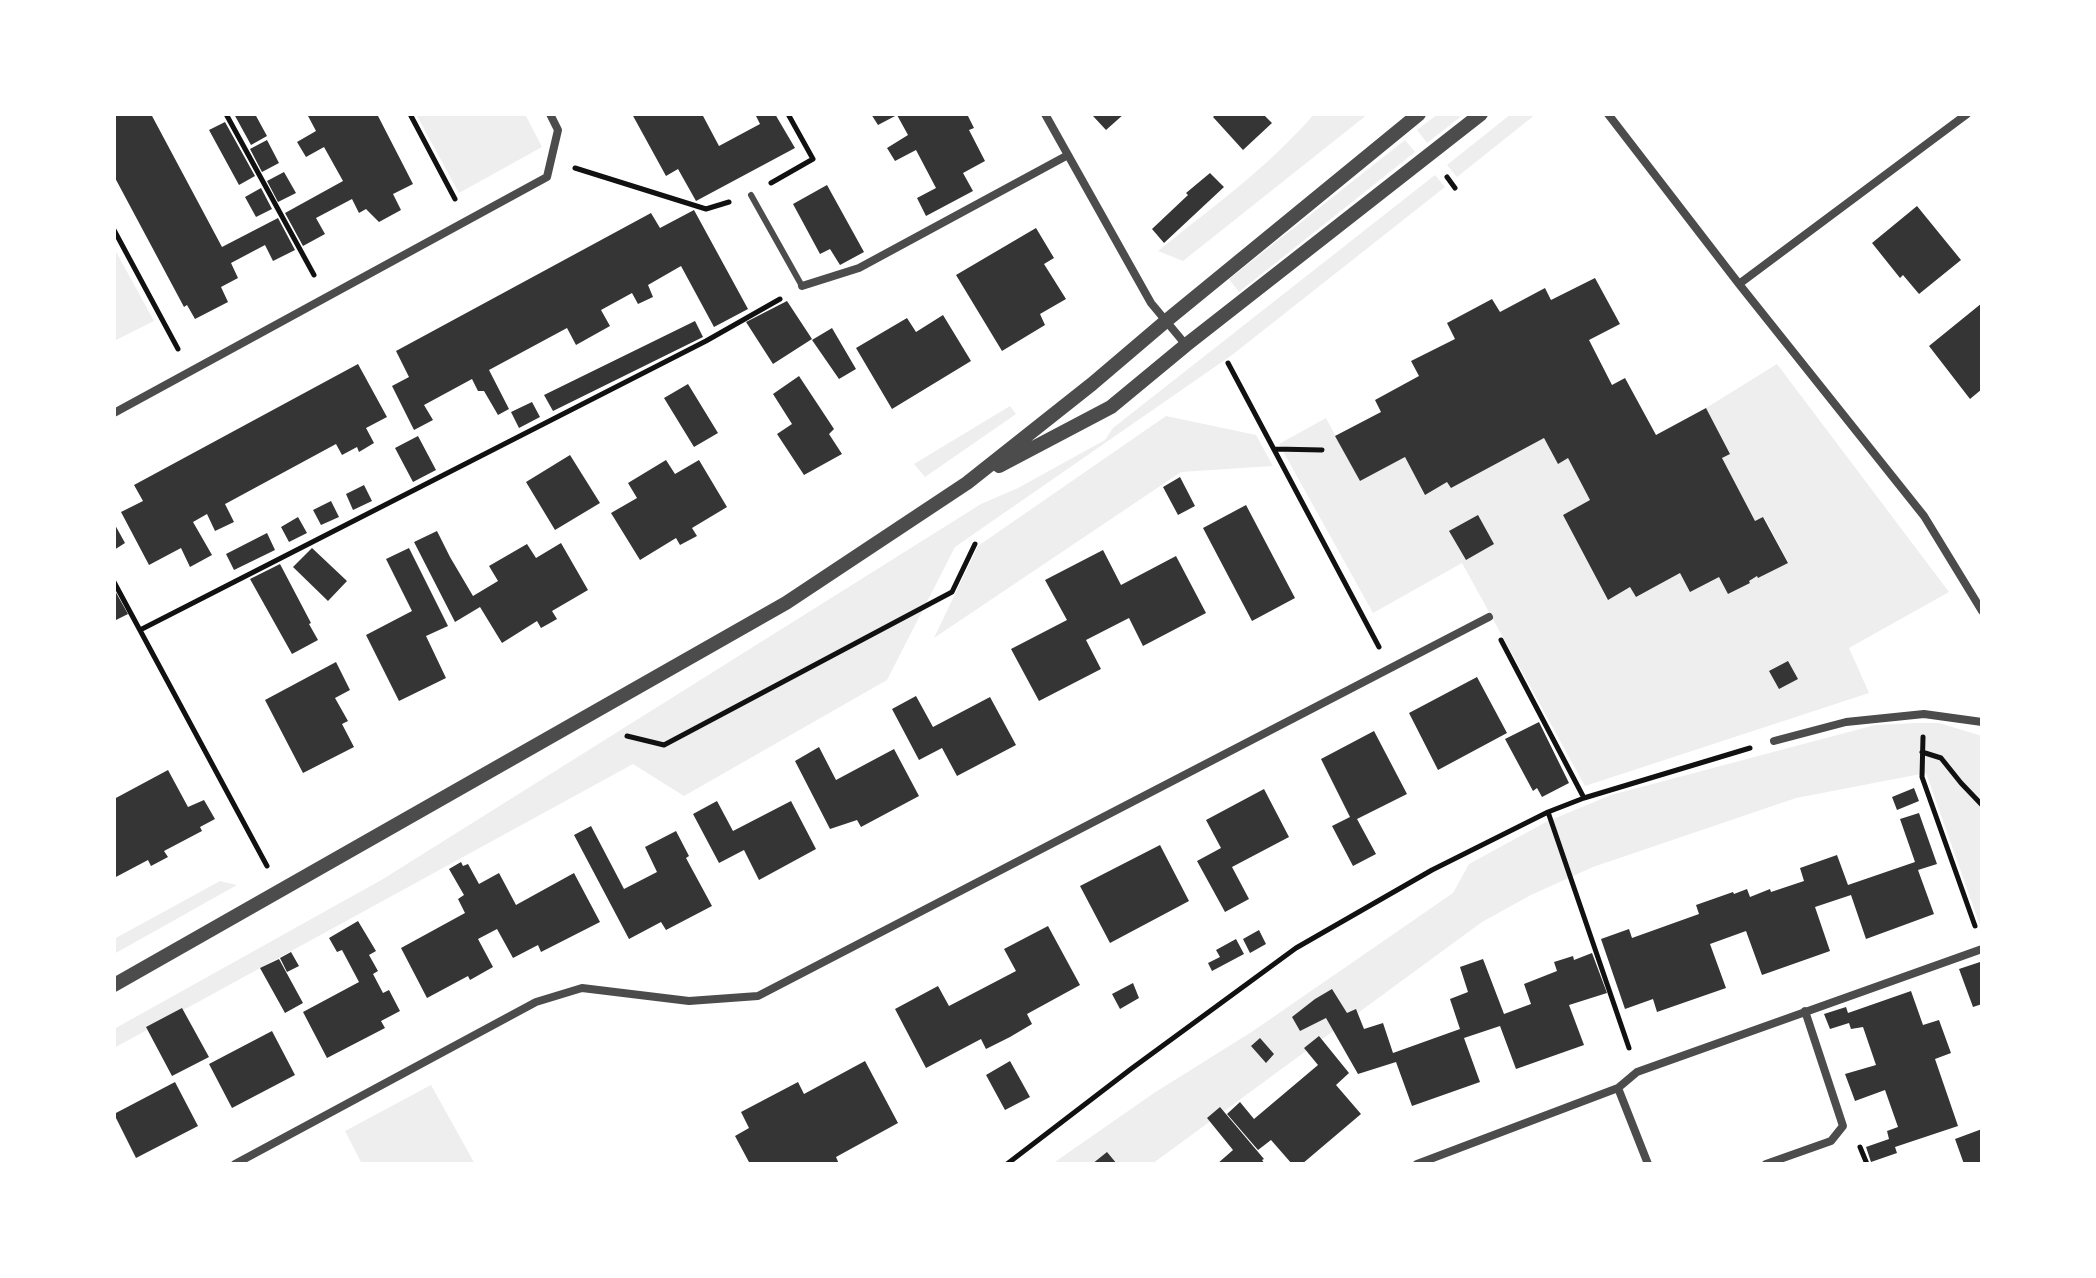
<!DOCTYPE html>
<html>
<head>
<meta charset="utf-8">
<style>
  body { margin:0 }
  #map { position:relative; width:2096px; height:1278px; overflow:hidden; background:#fff; font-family:"PT Sans Narrow",sans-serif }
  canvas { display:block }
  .frame { position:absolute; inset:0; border:116px solid #fff; pointer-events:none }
</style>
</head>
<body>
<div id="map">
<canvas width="2096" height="1278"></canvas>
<div class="frame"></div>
</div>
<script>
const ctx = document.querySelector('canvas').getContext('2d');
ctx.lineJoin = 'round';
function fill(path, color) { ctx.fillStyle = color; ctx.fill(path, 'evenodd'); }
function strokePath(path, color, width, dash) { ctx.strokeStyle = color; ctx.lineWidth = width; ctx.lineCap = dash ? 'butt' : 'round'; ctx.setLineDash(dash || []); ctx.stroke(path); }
const green = new Path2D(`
  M416,114H525L542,147L459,193Z
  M1314,114H1368L1183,261L1158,251C1211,208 1270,166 1314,114Z
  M1438,114H1464L1427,143L1417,130Z
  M1511,114H1536L1457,177L1447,165Z
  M1405,140L1415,152L1239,292L1229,279Z
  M1435,175L1445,187L1232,355L955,547L887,680L684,796L633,764L114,1048V1029L383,879L981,504L1018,488L1105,440L1113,428Z
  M114,248L154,321L114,341Z
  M1777,364L1949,592L1849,648L1869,693L1585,786L1462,563L1373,613L1279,444L1326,418L1360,481L1405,457L1425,495L1447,482L1544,438L1558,463L1568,458L1590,500L1563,515L1607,599L1630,587L1636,597L1680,573L1719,577L1729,594L1750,583L1749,581L1757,576L1759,578L1788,562L1764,517L1755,521L1722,458L1730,454L1706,408Z
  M1010,406L1016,414L925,477L914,464Z
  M1166,416L1256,435L1273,466L1181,472L934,638L978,546Z
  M1917,723H1939L1982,736V931L1926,773L1796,798L1593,867L1531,895L1482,922L1152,1164H1052L1154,1093L1253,1031L1453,893L1469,864L1546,822L1611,795L1875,725Z
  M220,881L237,885L114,954V939Z
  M431,1085L475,1164H362L345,1131Z`);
const building = new Path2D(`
  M114,114H151L222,247L278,218L295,250L273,261L265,245L231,263L238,278L221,287L228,302L195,319L187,305L184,307L114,176Z
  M234,114H255L267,136L251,145Z
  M307,114H377L413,184L393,194L401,210L379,222L366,209L359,213L352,199L316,218L325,234L303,246L285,213L343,181L324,147L306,157L297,142L316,131Z
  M632,114H702L719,146L760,124L755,114H775L795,148L696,201L678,169L666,176Z
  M871,114H967L974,128L969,130L985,161L963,173L973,191L926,216L917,198L936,188L916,150L895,161L887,148L908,135L897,115L878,125Z
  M1094,114H1124L1106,130L1093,116Z
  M1216,114H1263L1272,123L1243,150L1213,117Z
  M225,122L255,176L239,185L209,130Z
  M267,140L279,163L262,172L250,149Z
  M284,172L296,193L278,202L267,181Z
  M1210,173L1224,187L1164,243L1152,229L1188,195L1186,193Z
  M827,185L864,252L840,265L830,249L820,254L793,204Z
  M261,188L272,209L256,217L245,197Z
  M1917,206L1961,260L1919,294L1903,275L1900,278L1872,243Z
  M694,210L748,309L714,327L681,266L648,285L653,297L638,304L632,293L601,310L610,326L576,345L567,328L489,370L509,409L498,415L484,391H478L472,379L424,405L433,420L414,430L392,386L409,377L396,351L651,213L660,228Z
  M1036,228L1054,258L1044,264L1066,299L1040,314L1045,325L1002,351L956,275Z
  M1595,278L1620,324L1589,340L1612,385L1625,378L1656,435L1706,408L1730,454L1722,458L1755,521L1763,517L1788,563L1758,578L1757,576L1749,581L1750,583L1728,594L1719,577L1690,592L1680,573L1636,597L1630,587L1608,600L1563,515L1590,500L1568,458L1558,464L1544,438L1451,488L1447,482L1425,495L1405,457L1360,481L1335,436L1381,412L1375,400L1419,376L1411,361L1455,339L1447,323L1492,299L1500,312L1545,288L1551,300Z
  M787,301L812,339L773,364L746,322Z
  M1982,303V389L1970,399L1929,346Z
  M943,315L971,361L892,409L856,348L907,318L916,332Z
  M695,321L703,337L553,411L544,395Z
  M832,328L856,369L839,379L812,340Z
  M358,364L387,417L366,428L374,443L359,452L357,447L342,455L336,444L227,503L225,504L234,522L215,531L207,514L193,522L212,555L190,567L181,548L149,565L121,512L143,501L134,485Z
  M799,376L834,429L829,434L842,454L804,475L777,434L792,424L773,394Z
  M688,384L718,433L694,447L664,398Z
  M532,402L540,417L519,428L511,412Z
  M418,436L436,470L413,482L395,448Z
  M570,455L600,503L555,530L526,482Z
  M666,460L675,474L699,460L727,507L692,528L697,536L680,545L676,538L640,560L611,513L637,498L628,483Z
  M1180,477L1195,506L1178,515L1163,487Z
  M364,485L372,501L353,510L346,494Z
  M331,501L339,517L321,525L313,510Z
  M1246,505L1295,598L1252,621L1203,528Z
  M1478,515L1494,544L1466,560L1449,531Z
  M298,517L307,533L289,542L281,527Z
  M114,523L125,543L114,550Z
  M437,531L450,557L473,596L498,581L489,566L527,544L536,558L561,543L588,590L552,611L557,619L550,623L541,628L537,621L502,643L480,607L455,622L414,542Z
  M267,533L275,550L234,570L226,554Z
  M312,548L347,581L328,601L293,567Z
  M409,548L448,626L426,636L446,678L399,701L366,635L412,611L386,559Z
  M1103,550L1121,585L1176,556L1206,613L1143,646L1129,618L1086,640L1101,669L1039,701L1011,649L1067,620L1045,580Z
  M280,564L311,623L309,624L318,640L292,654L250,579Z
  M114,589L128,614L114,621Z
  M1788,661L1798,679L1779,689L1769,671Z
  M336,662L350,690L335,698L348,721L342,724L354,747L303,773L265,700Z
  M1477,677L1507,733L1438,770L1409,713Z
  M916,696L933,727L990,697L1016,745L957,776L942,748L919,760L892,709Z
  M1539,722L1569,783L1542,797L1537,788L1533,791L1505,739Z
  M1374,731L1407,794L1357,819L1376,854L1353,866L1332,826L1350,817L1321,759Z
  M819,747L836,780L894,749L919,796L861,827L857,820L830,829L795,761Z
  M168,770L188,807L204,800L215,819L200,827L202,831L164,851L168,857L151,866L148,860L114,878V799Z
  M1914,788L1919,801L1897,810L1892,797Z
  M1264,789L1289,837L1232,867L1249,899L1225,912L1197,861L1221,848L1206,820Z
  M717,801L733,831L791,801L816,849L759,880L744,850L719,863L693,814Z
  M1919,813L1937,864L1918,870L1934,914L1866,939L1851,895L1815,907L1830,951L1762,975L1746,931L1710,944L1726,988L1657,1012L1653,999L1625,1009L1601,939L1629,929L1632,938L1699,914L1696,905L1733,892L1734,894L1747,889L1750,897L1770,889L1771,892L1804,881L1800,868L1837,855L1848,885L1915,862L1900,819Z
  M591,826L624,889L657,872L645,847L676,831L689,856L686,858L712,906L666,930L661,922L629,939L574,835Z
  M1160,845L1189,901L1110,943L1080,886Z
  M461,862L463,866L468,864L479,884L499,873L516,905L574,873L600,922L541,952L538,945L513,958L497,929L478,939L493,967L470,980L468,976L427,998L401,948L465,913L458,899L464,895L449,869Z
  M358,921L376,951L369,955L378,971L373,974L383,993L389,990L400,1011L381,1021L385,1028L327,1058L303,1012L359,982L342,950L337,952L329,938Z
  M1048,926L1080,985L1027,1014L1032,1024L1010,1037L986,1049L981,1039L926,1068L895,1009L938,986L949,1006L1016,971L1004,949Z
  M1259,930L1266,944L1250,953L1243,939Z
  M1236,939L1244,954L1212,971L1208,963L1220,957L1216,950Z
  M291,952L299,966L287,972L280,958Z
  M1592,953L1607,993L1569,1005L1584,1045L1516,1069L1500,1026L1464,1038L1480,1082L1412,1106L1396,1062L1358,1074L1326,1018L1300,1031L1292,1017L1315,999L1332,989L1347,1013L1356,1009L1364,1029L1383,1023L1393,1053L1460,1029L1450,999L1468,992L1460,967L1483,959L1504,1014L1531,1004L1524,984L1557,971L1554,962L1573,956L1574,960Z
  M279,959L303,1003L285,1013L260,968Z
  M1980,962L1982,1004L1973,1007L1959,969Z
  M1133,983L1139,998L1120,1009L1112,994Z
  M1911,991L1923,1025L1939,1020L1951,1053L1935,1059L1958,1126L1895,1147L1897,1153L1871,1162L1866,1147L1889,1139L1887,1131L1898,1127L1885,1090L1855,1101L1845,1074L1876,1065L1863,1027L1851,1029L1849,1023L1830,1029L1824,1014L1846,1007L1848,1013Z
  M182,1008L209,1057L172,1076L146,1027Z
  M272,1031L295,1075L232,1108L209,1064Z
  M1319,1036L1349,1073L1336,1085L1361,1114L1302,1164H1292L1271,1140L1258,1150L1227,1114L1240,1102L1254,1119L1318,1065L1304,1048Z
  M1260,1038L1274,1054L1266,1063L1251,1046Z
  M865,1061L898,1123L836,1157L839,1164H750L735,1136L749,1128L741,1112L798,1082L804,1094Z
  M1010,1061L1030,1097L1005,1110L986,1075Z
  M175,1082L198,1126L136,1158L114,1114Z
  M1220,1107L1264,1159L1262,1160L1265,1164H1217L1233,1150L1207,1118Z
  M1982,1129V1164H1964L1955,1139Z
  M1107,1152L1117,1164H1092Z`);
const path = new Path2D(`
  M226,114L314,275
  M410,114L455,199
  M575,168L706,209L729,202
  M1447,177L1455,188
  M771,183L813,159L788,114
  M114,230L178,349
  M1228,363L1379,647
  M1275,449L1322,450
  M114,582L267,866
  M140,630L706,341L780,299
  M1501,640L1584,798
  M627,736L664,745L952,592L975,544
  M1923,737L1922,777L1975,926
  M1922,752L1941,758L1961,783L1982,805
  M1548,812L1629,1048
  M1860,1147L1867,1164
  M1007,1164L1131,1069L1296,948L1432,870L1548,812L1584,798L1750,748`);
const service = new Path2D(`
  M751,195L802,286`);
const minor = new Path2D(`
  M1045,114L1151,303L1186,345
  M1608,114L1739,284L1924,516L1982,611
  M1739,284L1967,114
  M802,286L859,268L1068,155
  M114,413L547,177L558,130L550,114
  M1774,741L1846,722L1924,714L1982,722
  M1618,1088L1648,1164
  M235,1164L536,1002L582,988L689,1001L758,996L1489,617
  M1417,1164L1618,1088L1637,1072L1982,949
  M1766,1164L1831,1141L1843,1126L1805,1011`);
const tertiary = new Path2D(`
  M999,466L1111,407L1186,345L1481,114
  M114,985L786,603L967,483L1092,384L1166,321L1419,114`);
fill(green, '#eee');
fill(building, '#353535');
strokePath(path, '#111', 5);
strokePath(service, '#4c4c4c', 6);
strokePath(minor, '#4c4c4c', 8);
strokePath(tertiary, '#4c4c4c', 14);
</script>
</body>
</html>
